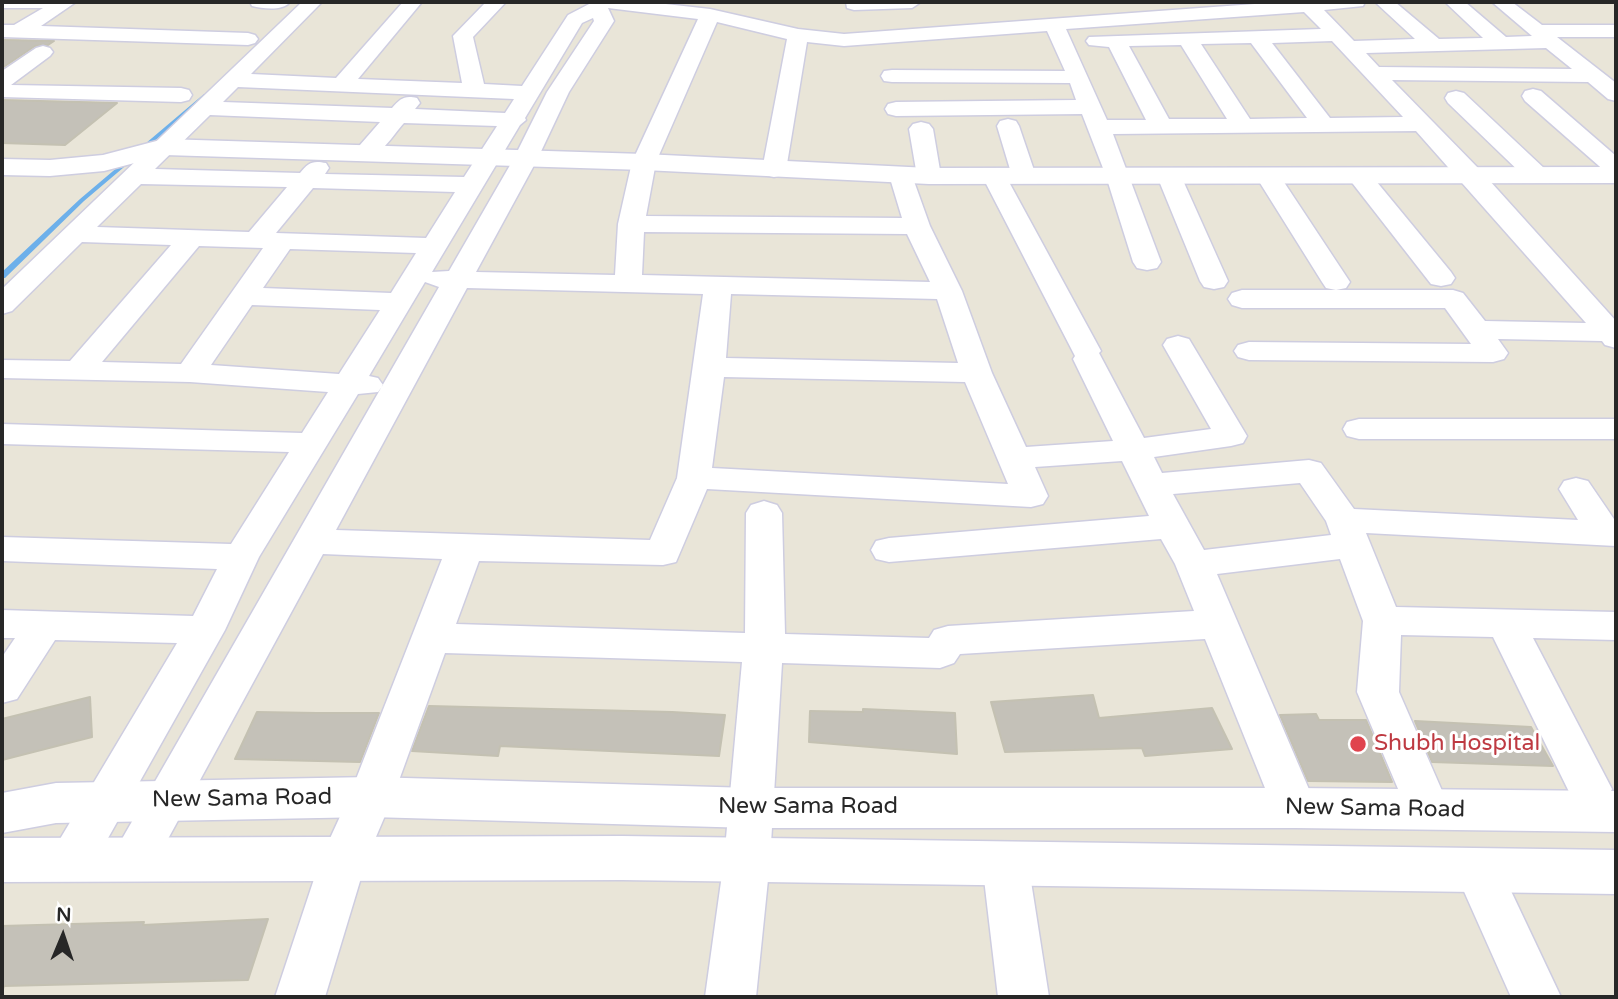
<!DOCTYPE html>
<html>
<head>
<meta charset="utf-8">
<style>
  body { margin:0 }
  #map { position:relative; width:1618px; height:999px; overflow:hidden; background:#e9e5d8; font-family:"Varela Round",sans-serif }
  canvas { display:block }
  .frame { position:absolute; inset:0; border:4px solid #272727; pointer-events:none }
  .north { position:absolute; left:28px; top:901px; width:70px; height:70px; -webkit-text-stroke:5px #fff; paint-order:stroke; rotate:2deg; font-size:19px; font-weight:700; line-height:28px; text-align:center; color:#272727 }
  .north::after { content:''; display:block; margin:auto; width:24px; height:32px; background:#272727; clip-path:polygon(50% 0,100% 100%,50% 72%,0 100%) }
</style>
</head>
<body>
<div id="map">
<canvas width="1618" height="999"></canvas>
<div class="frame"></div>
<div class="north">N</div>
</div>
<script>
const ctx = document.querySelector('canvas').getContext('2d');
ctx.lineJoin = 'round';
function fill(path, color) { ctx.fillStyle = color; ctx.fill(path, 'evenodd'); }
function strokePath(path, color, width, dash) { ctx.strokeStyle = color; ctx.lineWidth = width; ctx.lineCap = dash ? 'butt' : 'round'; ctx.setLineDash(dash || []); ctx.stroke(path); }
function write(font, color, halo, rows, align = 'center') {
  ctx.font = font + ' "Varela Round",sans-serif'; ctx.lineWidth = 6; ctx.setLineDash([]); ctx.textBaseline = 'middle'; ctx.strokeStyle = halo; ctx.fillStyle = color; for (const [text, x, y, turn = 0] of rows) {
    ctx.save(); ctx.translate(x, y); ctx.rotate((+turn || 0) * Math.PI / 180); ctx.textAlign = isNaN(turn) ? turn : align; if (halo) ctx.strokeText(text, 0, 0); ctx.fillText(text, 0, 0); ctx.restore();
  }
}
const stream = new Path2D(`
  M204,94L209,95L84,201L5,278H2V272L80,199Z`);
const building = new Path2D(`
  M2,40L54,41L48,45L35,46L2,68Z
  M2,100L117,103L65,145L2,143Z
  M1093,695L1099,718L1212,708L1232,749L1145,756L1142,748L1005,752L991,702Z
  M90,697L92,737L2,760V719Z
  M429,706L672,712L725,715L719,756L500,746L498,756L412,751Z
  M863,709L955,713L957,754L809,742L810,711L863,712Z
  M257,712L317,713H379L360,762L235,759Z
  M1316,714L1319,720H1366L1392,782L1308,781L1280,715Z
  M1415,721L1531,727L1553,766L1432,762Z
  M268,919L248,980L4,986L2,992V926L144,922L143,925Z`);
const minor = new Path2D(`
  M2,2H76L41,26L248,33L255,35L258,39L255,43L248,45L2,37V25H14L43,8H2Z
  M250,2H290C283,11 264,9 252,6Z
  M302,2H322L251,74L336,78L403,2H422L358,79L462,83L453,36L486,2H506L473,37L484,84L522,86L568,15L593,2H648L710,9L798,29L844,34L1282,2H1365L1363,6L1324,10L1354,41L1415,39L1375,2H1395L1439,39L1483,38L1445,2H1465L1506,37L1532,36L1492,2H1512L1542,25H1616V37H1557L1616,83V101L1608,99L1588,82L1392,80L1480,170L1616,321V348L1605,345L1602,341L1498,339L1508,353L1504,359L1493,362L1249,360L1238,357L1234,351L1238,345L1249,342L1471,344L1445,308H1242L1232,305L1228,299L1232,293L1242,290H1453L1463,293L1485,321L1586,323L1416,131L1113,134L1161,262L1157,268L1147,270L1137,268L1133,262L1106,176L1082,114L896,116L888,114L885,109L888,104L896,102L1076,100L1070,83L892,82L884,81L881,76L884,71L892,70L1065,71L1047,31L844,46L807,42L786,170L783,175L774,177L765,175L762,170L787,39L717,22L656,162L646,216L902,218L889,175L892,170L901,168L910,170L930,226L962,291L992,373L1026,447L1113,441L1073,359L1075,356L982,176L985,171L994,169L1003,171L1101,351L1099,353L1144,438L1211,429L1163,345L1167,339L1178,336L1189,339L1247,436L1243,443L1231,446L1154,457L1162,473L1309,460L1321,463L1354,509L1578,520L1559,489L1564,481L1576,478L1588,481L1616,522V546L1366,533L1396,607L1616,612V640L1533,638L1612,789L1606,802L1590,807L1574,802L1493,637L1401,635L1399,692L1450,809L1444,822L1428,828L1412,822L1357,692L1363,621L1340,559L1217,574L1317,808L1311,821L1295,827L1279,821L1273,808L1205,639L960,654L954,663L940,668L782,663L770,860L756,997H705L724,860L742,662L445,653L393,797L367,858L325,997H275L321,858L349,797L442,559L323,554L150,872L134,878L118,872L111,858L439,287L425,282L369,376L378,378L383,385L378,392L358,394L259,557L225,630L89,872L73,878L57,872L50,858L57,844L177,643L55,640L17,699L2,703V657L15,638H2V610L193,616L217,569L2,561V537L231,544L289,452L2,444V424L302,433L328,392L190,382L2,378V360L70,361L171,245L82,242L12,311L2,314V289ZM608,8L698,19L632,162L618,224L615,275L476,272L537,160L569,92L614,21ZM1304,12L1321,29L1089,37L1086,41L1089,45L1109,47L1146,120H1107L1066,29ZM593,18L594,21L547,92L513,160L449,271L432,272L520,125L526,120L525,118L582,23ZM1332,41L1403,117L1330,118L1272,43ZM1251,43L1307,118L1250,119L1201,44ZM1181,45L1227,119H1169L1129,46ZM1546,48L1572,69L1379,67L1366,53ZM238,87L514,99L505,113L415,109L420,103L417,98C404,95 400,99 392,108L223,102ZM210,115L380,122L353,153L357,158C378,163 391,137 404,123L497,126L464,177L325,174L329,168L326,163C312,160 308,163 300,173L155,169ZM141,184L287,187L249,232L97,227ZM313,188L455,192L426,238L276,233ZM644,232L907,234L930,282L642,275ZM199,246L263,248L181,364L102,362ZM290,249L416,253L391,293L263,288ZM467,288L703,294L677,478L650,540L336,530ZM731,294L937,299L958,363L726,358ZM252,305L380,310L339,374L211,365ZM724,377L965,382L1008,484L712,468ZM1122,461L1149,516L889,538L876,541L871,550L876,559L889,562L1161,539L1175,564L1194,611L948,626L934,630L929,638L785,634L782,513L777,505L764,501L751,505L746,513L745,633L456,624L479,561L663,565L676,562L707,489L1031,507L1043,504L1048,496L1035,467ZM1300,483L1326,521L1331,535L1204,550L1173,494Z
  M846,2H921L912,8L854,10L847,8Z
  M43,46L50,48L53,52L50,56L11,85L181,88L189,90L192,95L189,100L181,102L2,97V71L36,48Z
  M1533,89L1541,91L1616,156V175L1607,173L1525,101L1522,96L1525,91Z
  M1456,91L1464,93L1546,170L1549,175L1546,180L1537,182L1528,180L1448,103L1445,98L1448,93Z
  M1008,119L1016,121L1019,126L1036,176L1033,181L1024,183L1015,181L1012,176L997,126L1000,121Z
  M921,122L929,124L933,129L941,176L938,181L929,183L920,181L917,176L909,129L913,124Z
  M1267,168L1276,170L1350,282L1346,288L1336,290L1326,288L1322,282L1255,175L1258,170Z
  M1358,168L1367,170L1451,272L1455,278L1451,284L1441,286L1431,284L1346,175L1349,170Z
  M1169,169L1178,171L1181,176L1228,281L1224,287L1214,289L1204,287L1200,281L1157,176L1160,171Z
  M1359,419H1616V439H1359L1347,436L1343,429L1347,422Z
  M1005,842L1022,848L1028,862L1049,997H998L982,862L988,848Z
  M1477,849L1494,855L1561,997H1511L1454,869L1460,855Z`);
const tertiary = new Path2D(`
  M164,139L644,154L929,168L1616,167V183L929,184L644,170L165,155L104,171L50,176L2,175V159L50,160L103,155Z`);
const secondary = new Path2D(`
  M371,777L751,788H1295L1616,791V832L1295,828H751L371,817L56,823L2,833V793L56,783Z
  M622,836L1616,850V894L622,880L2,882V838Z`);
const markers = [
  [1358,744,9,"#e0444e"]
];
const nearHealthnames = [
  ["Shubh Hospital",1374,744]
];
const nearStreetnames = [
  ["New Sama Road",242,799,-1],
  ["New Sama Road",808,807],
  ["New Sama Road",1375,809,1]
];
fill(stream, '#6db0ea');
fill(building, '#c4c1b8');
strokePath(building, '#c4c1b2', 2);
strokePath(minor, '#cecde0', 3);
strokePath(tertiary, '#cecde0', 3);
strokePath(secondary, '#cecde0', 3);
fill(minor, '#fff');
fill(tertiary, '#fff');
fill(secondary, '#fff');
for (const [x, y, r, color] of markers) { const dot = new Path2D(); dot.arc(x, y, r, 0, 2 * Math.PI); ctx.fillStyle = color; ctx.fill(dot); strokePath(dot, '#fff', 2.5); }
write('23px', '#be3a42', '#fff', nearHealthnames, 'left');
write('23px', '#272727', '#fff', nearStreetnames);
</script>
</body>
</html>
